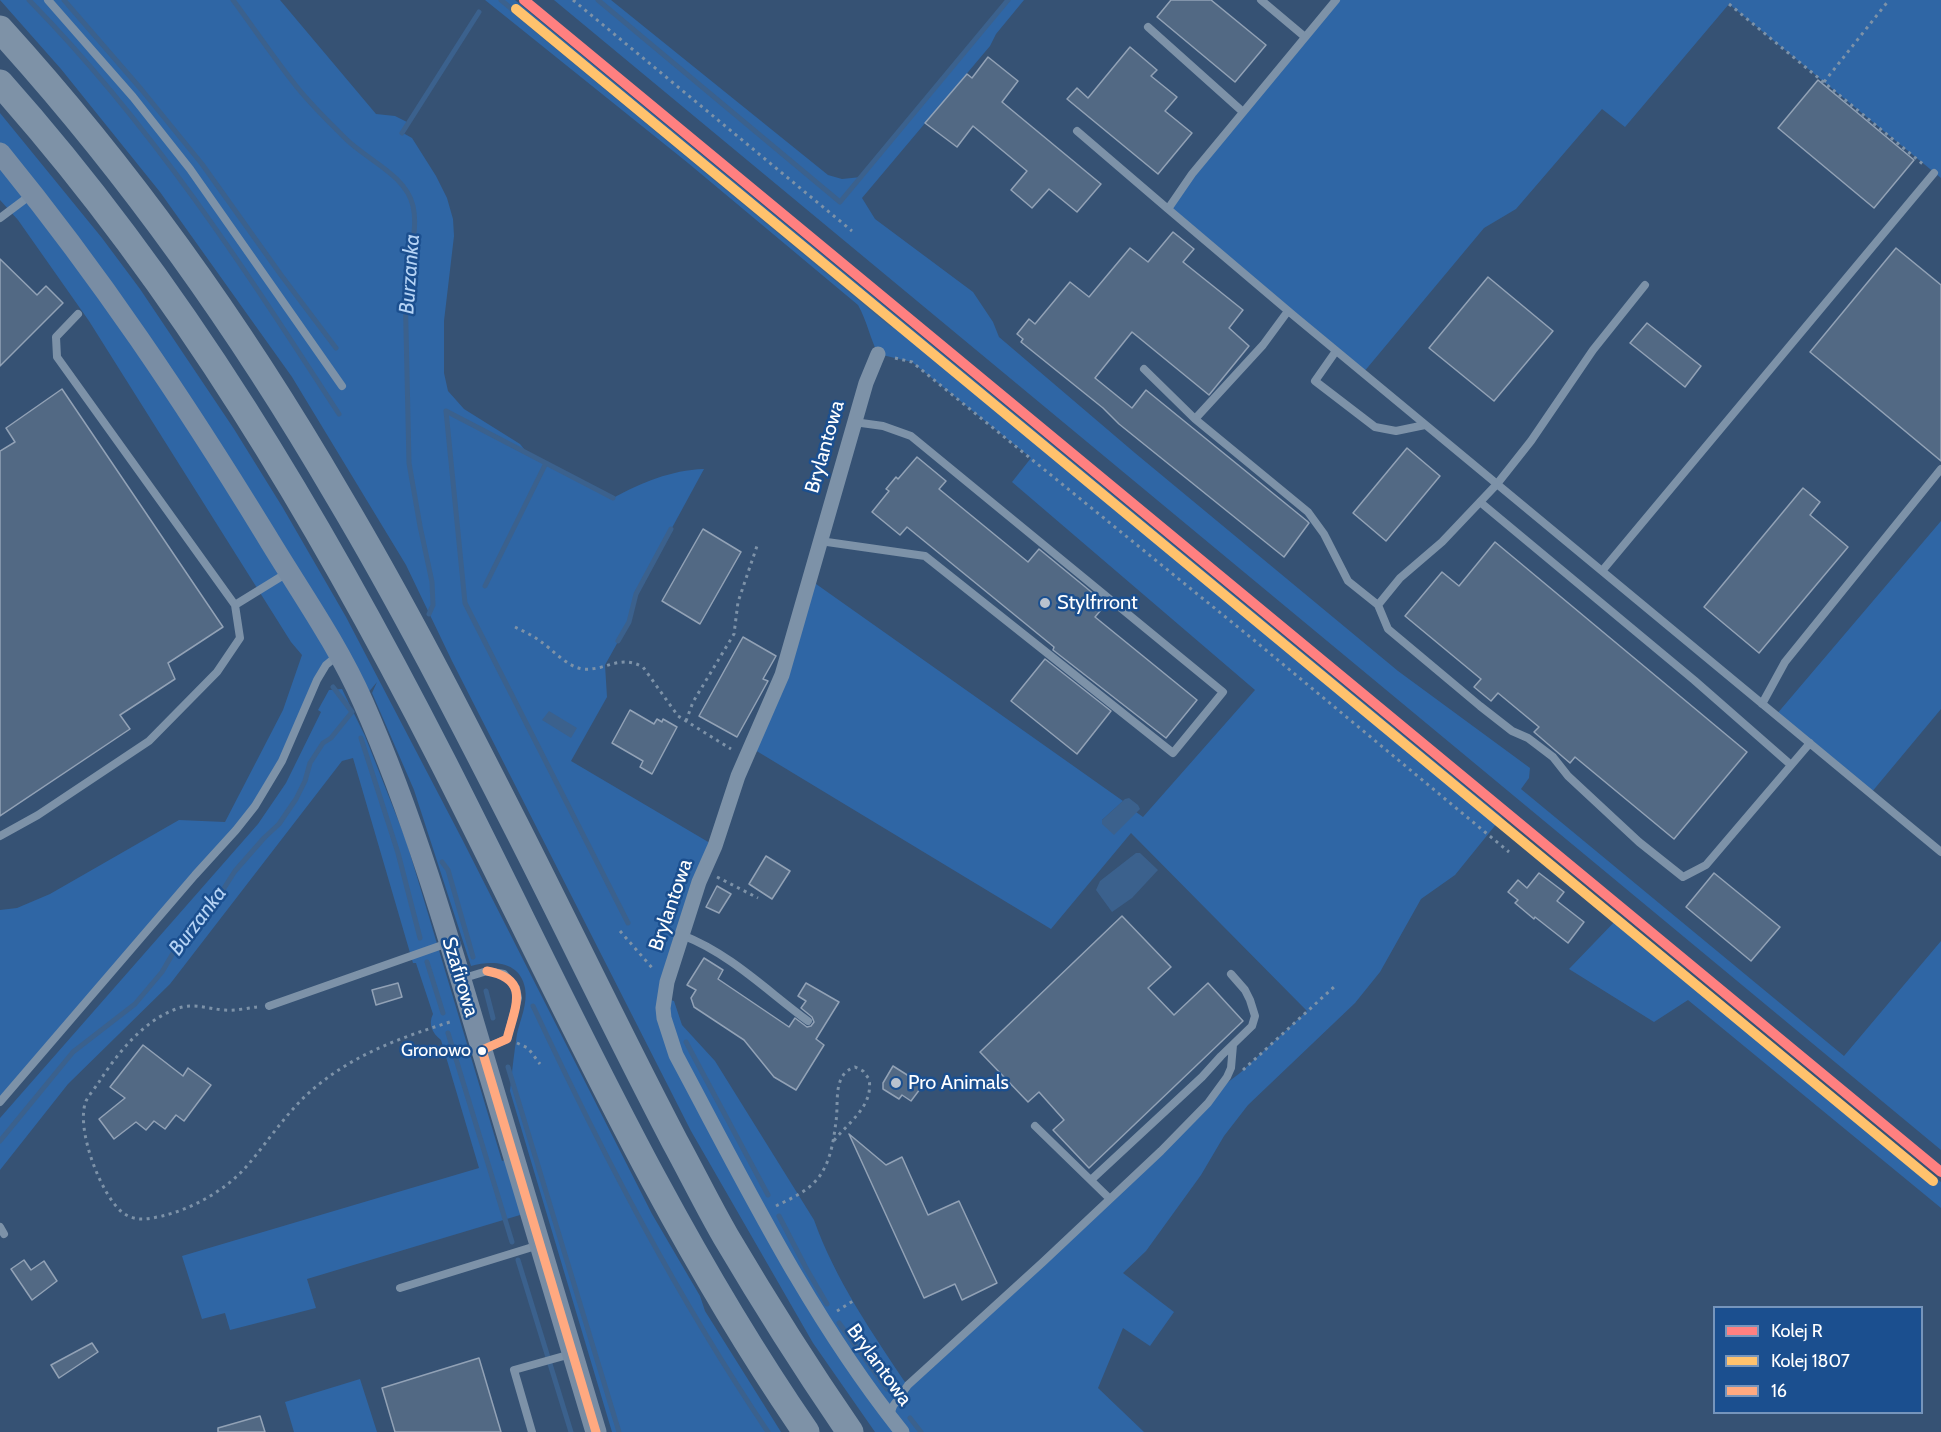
<!DOCTYPE html>
<html>
<head>
<meta charset="utf-8">
<style>
  body { margin:0 }
  #map { position:relative; width:1941px; height:1432px; overflow:hidden; background:#365274; font-family:Cabin,sans-serif }
  canvas { display:block }
  .legend { position:absolute; left:1713px; top:1306px; width:210px; height:108px; box-sizing:border-box; background:#1b4f8f; border:2px solid #7695bc; margin:0; padding:8px 10px; list-style:none; font-size:18px; color:#fff }
  .legend li { display:flex; align-items:center; gap:12px; height:30px }
  .legend b { width:30px; border:2px solid #7695bc }
</style>
</head>
<body>
<div id="map">
<canvas width="1941" height="1432"></canvas>
<ul class="legend">
<li><b style="height:8px;background:#ff8080"></b>Kolej R</li>
<li><b style="height:8px;background:#ffc26d"></b>Kolej 1807</li>
<li><b style="height:8px;background:#ffa980"></b>16</li>
</ul>
</div>
<script>
const ctx = document.querySelector('canvas').getContext('2d');
ctx.lineJoin = 'round';
function fill(path, color) { ctx.fillStyle = color; ctx.fill(path, 'evenodd'); }
function strokePath(path, color, width, dash) { ctx.strokeStyle = color; ctx.lineWidth = width; ctx.lineCap = dash ? 'butt' : 'round'; ctx.setLineDash(dash || []); ctx.stroke(path); }
function write(font, color, halo, rows, align = 'center') {
  ctx.font = font + ' Cabin,sans-serif'; ctx.lineWidth = 5; ctx.setLineDash([]); ctx.textBaseline = 'middle'; ctx.strokeStyle = halo; ctx.fillStyle = color; for (const [text, x, y, turn = 0] of rows) {
    ctx.save(); ctx.translate(x, y); ctx.rotate((+turn || 0) * Math.PI / 180); ctx.textAlign = isNaN(turn) ? turn : align; if (halo) ctx.strokeText(text, 0, 0); ctx.fillText(text, 0, 0); ctx.restore();
  }
}
const green = new Path2D(`
  M0,0H280L376,114L395,116L409,123L403,133L412,138L436,176L447,198L453,219L454,236L444,321V373L448,391L464,409L520,444L528,454L613,498C641,483 671,470 704,469L636,594L629,622L605,665L607,697L571,761L715,846L664,998L674,1001L682,1025L715,1061L814,1220C835,1279 872,1333 907,1385L1043,1262L1219,1089L1240,1073L1307,1011L1131,833L1051,929L750,747L809,579L1123,801L1102,820L1114,834L1136,812L1143,817L1255,690L1012,482L1031,458L912,362L878,354C870,338 867,321 858,305L688,163L485,0H515L1502,817L1455,875L1421,899L1380,972L1355,1003L1248,1105L1224,1136L1201,1175L1146,1251L1123,1273L1174,1312L1150,1346L1123,1328L1098,1388L1144,1432H875L813,1343L691,1131L452,661L406,565L292,377L160,192L61,69Z
  M554,0H611L828,175L842,179L861,177L1008,0H1024L996,34L990,46L862,198L875,219L973,292L993,322L999,337L1135,453L1398,671L1530,768L1529,778L1521,789L1844,1056L1941,941V1150Z
  M1336,0H1941V178L1729,4L1625,127L1602,109L1516,209L1484,228L1363,373L1168,209Z
  M0,113L102,238L140,289L234,429L283,508L346,617L462,839L652,1214L700,1296L705,1311L781,1432H612L510,1091C512,1072 514,1053 517,1034C520,1020 528,1003 525,988C520,961 492,960 471,966L414,790L372,693L377,682L362,700L331,660L255,806L0,1102V910L17,908L50,894L179,820L225,822L283,710L302,655L291,642L89,321L18,220L0,200Z
  M1941,521V709L1871,793L1776,715Z
  M342,689L365,736L406,840L502,1161L514,1157L530,1212L307,1279L316,1308L230,1330L225,1313L202,1319L182,1256L479,1168L441,1040C432,1033 428,1024 433,1014L416,963H413L353,758L342,761L170,984L68,1084L0,1170V1118L258,824L286,783L321,712L318,710L329,690Z
  M1620,916L1941,1182V1208L1688,1000L1654,1022L1569,969Z
  M360,1379L377,1432H294L285,1402Z`);
const water = new Path2D(`
  M549,711L577,728L571,738L542,720Z
  M1129,798L1138,805L1140,809L1114,835L1102,824V820L1125,799Z
  M1136,853H1140L1158,870L1132,898L1112,912L1096,890L1100,881Z`);
const stream = new Path2D(`
  M29,0C151,124 245,269 339,414
  M64,0L141,89L202,164L281,275L336,348
  M233,0C253,27 272,55 293,82C308,102 328,121 346,139C367,160 406,175 413,206C419,232 407,259 405,284L409,463L420,526L432,582L433,605L429,614
  M501,0L891,324
  M598,0L840,202L1008,0
  M402,133L479,12
  M446,411L465,603L628,923
  M446,411L613,498
  M485,586L546,463
  M618,641L629,622L636,594L671,529
  M361,738L398,853L420,938
  M442,862L448,870L473,957
  M427,962L443,1013
  M486,991L493,1018
  M533,1006C602,1153 677,1297 768,1432
  M448,1033L512,1242
  M686,1042L768,1195
  M508,1067L619,1432
  M0,1141L73,1052L135,1004L162,972L186,931L212,907L235,871L264,838L279,824L296,799L305,781L310,763L323,743L331,738L352,712L333,687
  M779,1216L806,1268L827,1304
  M518,1260L571,1432
  M839,1323L887,1389
  M910,1418L921,1432`);
const building = new Path2D(`
  M1171,0H1211L1266,45L1235,82L1157,17Z
  M1130,47L1157,70L1151,76L1177,97L1165,111L1192,133L1158,174L1067,99L1077,88L1088,98Z
  M988,57L1018,81L1002,102L1101,184L1077,212L1049,189L1032,208L1011,190L1027,171L973,126L957,147L925,123L967,74L972,78Z
  M1818,80L1914,160L1874,208L1778,128Z
  M1173,232L1194,249L1183,262L1243,310L1229,328L1249,346L1209,395L1132,332L1095,378L1132,408L1146,390L1307,521L1309,523L1284,557L1119,424L1103,408L1021,342L1023,339L1017,334L1029,319L1035,324L1070,282L1089,297L1130,248L1148,262Z
  M1896,248L1941,285V461L1810,352Z
  M0,259L37,295L46,286L63,303L0,366Z
  M1488,277L1553,331L1494,401L1429,348Z
  M1647,323L1701,366L1685,387L1630,343Z
  M62,389L223,627L168,663L175,679L120,715L130,729L0,816V451L15,442L6,428Z
  M1407,448L1440,476L1386,541L1353,513Z
  M917,457L946,481L939,489L1028,562L1039,549L1106,604L1095,617L1197,700L1166,738L1053,650L1054,647L907,527L900,535L872,512L889,491L886,489L896,477L898,479Z
  M1803,488L1820,502L1810,515L1848,547L1759,653L1704,607Z
  M703,529L741,552L700,624L662,601Z
  M1495,542L1747,752L1674,839L1575,757L1570,763L1534,732L1539,727L1498,693L1491,701L1474,687L1481,679L1405,616L1442,572L1459,586Z
  M743,637L776,656L763,679L768,681L737,737L699,716Z
  M1045,659L1111,711L1077,754L1011,701Z
  M630,710L654,724L657,719L662,722L663,719L677,727L652,774L640,767L643,761L612,743Z
  M766,856L790,871L772,899L749,884Z
  M1539,873L1564,892L1557,901L1584,922L1568,943L1535,917L1534,919L1515,903L1518,900L1508,892L1518,880L1527,888Z
  M1714,873L1780,927L1751,961L1686,907Z
  M717,886L731,894L719,913L706,907Z
  M1122,916L1171,967L1148,988L1174,1015L1208,983L1243,1021L1089,1168L1053,1130L1064,1120L1039,1092L1028,1102L980,1052Z
  M704,958L723,970L718,979L789,1027L795,1018L807,1027L811,1026L814,1022L812,1017L801,1008L806,1001L798,996L806,983L839,1002L816,1039L824,1045L796,1090L774,1077L744,1040L694,1007L691,998L696,990L687,985Z
  M398,983L402,997L376,1005L372,990Z
  M143,1045L183,1076L188,1068L211,1085L184,1121L176,1115L165,1129L154,1121L146,1130L136,1122L114,1139L99,1119L125,1098L110,1087Z
  M893,1066L923,1085L911,1101L902,1095L899,1099L883,1089V1083Z
  M849,1134L886,1165L902,1157L928,1215L959,1201L997,1283L962,1300L955,1284L924,1298Z
  M24,1260L31,1270L44,1261L57,1281L32,1300L11,1269Z
  M92,1343L98,1352L59,1378L51,1365Z
  M479,1358L501,1432H395L382,1388Z
  M260,1416L265,1432H218V1428Z`);
const path = new Path2D(`
  M573,0L852,231
  M1729,4L1924,165
  M1824,82L1889,0
  M895,358L912,362L1255,641L1509,852
  M515,627C523,631 532,635 540,641C552,649 567,667 583,669C606,671 619,654 643,667L678,716L731,749
  M686,721L693,702L734,634L738,602L757,546
  M717,877L758,898
  M620,931L654,970
  M257,1007C247,1008 235,1011 225,1010C207,1009 194,1002 176,1009C143,1021 117,1054 99,1082C95,1088 89,1095 86,1101C75,1128 101,1196 123,1213C136,1222 148,1219 162,1216C192,1209 226,1190 247,1166C270,1139 290,1107 318,1085C359,1052 403,1037 453,1021
  M517,1043L528,1048L540,1064
  M1243,1070L1335,986
  M776,1206C792,1198 811,1190 821,1174C831,1159 834,1138 836,1121C839,1103 832,1074 855,1067L863,1071L869,1079C874,1107 847,1123 832,1143
  M837,1311L853,1301`);
const lane = new Path2D(`
  M48,0L133,97L190,169L342,386
  M1261,0L1305,37
  M1336,0L1192,174L1168,209L1293,315L1941,852
  M1148,27L1243,112
  M1077,131L1168,209
  M0,218L32,194
  M1336,351L1315,381L1375,427L1396,431L1425,425
  M1144,369L1195,419L1263,345L1288,311
  M1195,419L1308,512L1324,534L1348,581L1378,605L1388,629L1480,706L1512,731L1528,738L1553,757L1568,776L1639,842L1683,877L1706,865L1810,743
  M1480,502L1694,680L1791,765
  M820,541L925,556L1173,753L1223,692L911,436L883,426L854,422
  M1602,571L1934,173
  M235,605L287,573
  M1378,605L1400,578L1442,542L1497,484L1531,441L1593,350L1645,285
  M1762,704L1785,662L1941,469
  M0,836L38,815L149,741L217,672L240,638L235,605L57,357L56,337L78,314
  M682,935C731,954 767,991 808,1021
  M461,979L487,971L504,974L516,988L518,998L507,1039L483,1049
  M269,1006L448,943
  M0,1102L195,875L236,830L255,806L282,761L317,680L326,665L337,656
  M1035,1126L1110,1199
  M1091,1180L1202,1077L1221,1056L1252,1026L1255,1016L1250,1000L1245,990L1231,974
  M0,1227L4,1234
  M400,1288L539,1245
  M890,1415L893,1406L908,1385L1043,1262L1161,1151L1208,1103L1227,1077L1231,1068L1233,1045
  M532,1432L514,1370L571,1354`);
const street = new Path2D(`
  M878,354L866,383L782,675L738,776L715,846L699,882L667,982L663,1008L664,1018L676,1055C745,1184 810,1317 902,1432`);
const secondary = new Path2D(`
  M0,153C99,274 184,401 266,535C299,590 337,643 363,702C413,816 448,935 483,1054C520,1180 558,1306 596,1432`);
const highway = new Path2D(`
  M0,29C130,172 242,330 339,497C402,603 459,714 515,824C569,930 620,1037 675,1142C692,1173 708,1206 726,1237C765,1303 806,1368 850,1432
  M0,83C181,286 321,523 444,764C559,990 662,1223 806,1432`);
const bus1 = new Path2D(`
  M487,971C531,979 515,1007 507,1039L482,1050L596,1432`);
const rail1 = new Path2D(`
  M524,0L1941,1172`);
const rail2 = new Path2D(`
  M516,9L1933,1181`);
const markers = [
  [1045,603,6,"#b9c2ce"],
  [482,1051,5,"#fff"],
  [896,1083,6,"#b9c2ce"]
];
const busNames = [
  ["Gronowo",471,1051]
];
const streetNames = [
  ["Brylantowa",825,447,-74],
  ["Brylantowa",671,905,-71],
  ["Szafirowa",460,977,73],
  ["Brylantowa",879,1365,54]
];
const poiNames = [
  ["Stylfrront",1057,603],
  ["Pro Animals",908,1083]
];
const waterNames = [
  ["Burzanka",410,274,-86],
  ["Burzanka",198,921,-53]
];
fill(green, '#2f66a5');
fill(water, '#3b618d');
strokePath(stream, '#3b618d', 5);
fill(building, '#526984');
strokePath(building, '#92a2b6', 1.5);
strokePath(path, '#7d92a8', 3, [3, 4.5]);
strokePath(lane, '#7d92a8', 8);
strokePath(street, '#7d92a8', 15);
strokePath(secondary, '#798da4', 21);
strokePath(highway, '#7e92a7', 27);
strokePath(bus1, '#ffa980', 9);
strokePath(rail1, '#ff8080', 10);
strokePath(rail2, '#ffc26d', 10);
for (const [x, y, r, color] of markers) { const dot = new Path2D(); dot.arc(x, y, r, 0, 2 * Math.PI); ctx.fillStyle = color; ctx.fill(dot); strokePath(dot, '#1b4f8f', 2); }
write('18px', '#fff', '#1b4f8f', busNames, 'right');
write('20px', '#fff', '#1b4f8f', streetNames);
write('20px', '#fff', '#1b4f8f', poiNames, 'left');
write('italic 21px', '#b5d3f5', '#1b4f8f', waterNames);
</script>
</body>
</html>
